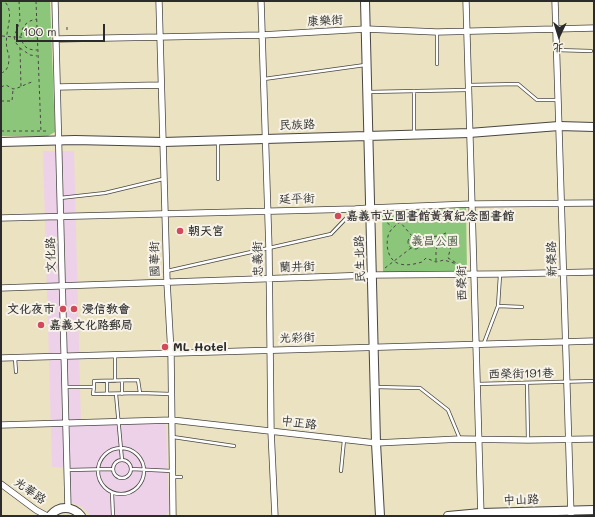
<!DOCTYPE html>
<html>
<head>
<meta charset="utf-8">
<style>
  body { margin:0 }
  #map { position:relative; width:595px; height:517px; overflow:hidden; background:#ebe2c1; font-family:Mali,"LXGW WenKai TC",sans-serif }
  canvas { display:block }
  .frame { position:absolute; inset:0; border:2px solid #2b2b2b; pointer-events:none }
  .north { position:absolute; left:539px; top:16px; width:40px; height:40px; -webkit-text-stroke:3px #f7f3e8; paint-order:stroke; rotate:184deg; font-size:11px; font-weight:700; line-height:16px; text-align:center; color:#2b2b2b }
  .north::after { content:''; display:block; margin:auto; width:14px; height:18px; background:#2b2b2b; clip-path:polygon(50% 0,100% 100%,50% 72%,0 100%) }
  .scale { position:absolute; left:16px; top:24px; width:89px; height:18px; box-sizing:border-box; border:2px solid #2b2b2b; border-top:0; padding-left:5px; font-size:12px; line-height:14px; white-space:nowrap; color:#2b2b2b; -webkit-text-stroke:3px #f7f3e8; paint-order:stroke }
</style>
</head>
<body>
<div id="map">
<canvas width="595" height="517"></canvas>
<div class="frame"></div>
<div class="north">北</div>
<div class="scale">100 m</div>
</div>
<script>
const ctx = document.querySelector('canvas').getContext('2d');
ctx.lineJoin = 'round';
function fill(path, color) { ctx.fillStyle = color; ctx.fill(path, 'evenodd'); }
function strokePath(path, color, width, dash) { ctx.strokeStyle = color; ctx.lineWidth = width; ctx.lineCap = dash ? 'butt' : 'round'; ctx.setLineDash(dash || []); ctx.stroke(path); }
function write(font, color, halo, rows, align = 'center') {
  ctx.font = font + ' Mali,"LXGW WenKai TC",sans-serif'; ctx.lineWidth = 4; ctx.setLineDash([]); ctx.textBaseline = 'middle'; ctx.strokeStyle = halo; ctx.fillStyle = color; for (const [text, x, y, turn = 0] of rows) {
    ctx.save(); ctx.translate(x, y); ctx.rotate((+turn || 0) * Math.PI / 180); ctx.textAlign = isNaN(turn) ? turn : align; if (halo) ctx.strokeText(text, 0, 0); ctx.fillText(text, 0, 0); ctx.restore();
  }
}
const built = new Path2D(`
  M43,151H74L81,425L161,423L166,425L169,511L165,516H91L82,507L70,502L69,468L52,467Z`);
const green = new Path2D(`
  M1,1H50L55,132L48,136H1Z
  M466,208L467,272H383L382,212Z`);
const path = new Path2D(`
  M19,1L20,21L14,37H21C23,47 27,50 37,50
  M36,1L41,132
  M67,27V32
  M2,36L14,37L16,43L20,48L21,87
  M21,36C22,26 26,21 37,19
  M20,48L30,55L37,56
  M1,73C9,71 9,62 9,55C0,36 18,14 4,1
  M1,87L6,85L13,89C20,88 25,84 32,82
  M1,101H12L13,90
  M1,131H48
  M381,213L383,219L392,227
  M461,217L466,211
  M408 242a7 7 0 1 1 14 0a7 7 0 1 1-14 0Z
  M412,236L400,222C396,225 392,228 389,233C385,243 387,261 400,264C407,266 415,264 422,262L426,258L436,262L444,260L460,265
  M422,238L438,236
  M436,261V252L439,236L446,233L451,238V246L448,258L458,264
  M464,265L467,268
  M385,268L411,248`);
const lane = new Path2D(`
  M437,33V64
  M556,50L591,51
  M264,79L365,65
  M468,85L518,84L537,100H557
  M414,91V133
  M368,92L467,90
  M218,142V179
  M60,198L105,193L163,179
  M167,271L331,234L354,210
  M498,306L522,307
  M484,343L498,306L500,275
  M15,358L16,372
  M115,381V355
  M527,383L528,440
  M477,384L594,381
  M66,387H94L93,394L140,393L138,380L94,381V387
  M376,387L420,388L448,410L460,439
  M140,393L171,394
  M107,394V381
  M116,394L122,460
  M122,394V381
  M173,437L234,446
  M98 471a23 23 0 1 1 46 0a23 23 0 1 1-46 0Z
  M113 469a9 9 0 1 1 18 0a9 9 0 1 1-18 0Z
  M131,469L172,471
  M68,470L113,469
  M341,471L344,440
  M173,477H181
  M112,493L113,516`);
const street = new Path2D(`
  M55,1L68,508
  M159,1L167,282L171,353L173,516
  M261,1L269,249L271,431L275,516
  M466,1L481,516
  M555,1L571,516
  M57,39L262,35L366,29L437,32L594,28
  M58,87L161,85
  M1,218L355,209L370,208L472,204L594,203
  M1,288L372,275L500,274L594,272
  M1,358L594,341
  M1,425L172,420L376,443L460,439L528,440L594,439
  M1,484L36,510L47,516`);
const secondary = new Path2D(`
  M365,1L376,443L380,516
  M1,142L75,140L163,142L469,133L559,126L594,127
  M50,516C59,505 73,506 81,516
  M448,516L481,513L594,510`);
const markers = [
  [338,216,4,"#d1495b"],
  [180,231,4,"#d1495b"],
  [63,309,4,"#d1495b"],
  [74,309,4,"#d1495b"],
  [41,325,4,"#d1495b"],
  [165,347,4,"#d1495b"]
];
const streetNames = [
  ["康樂街",325,21,-3],
  ["民族路",297,125,-2],
  ["延平街",297,199,-1],
  ["文化路",51,255,-91],
  ["國華街",155,259,-91],
  ["忠義街",258,259,-91],
  ["民生北路",360,259,-92],
  ["新榮路",552,259,-91],
  ["蘭井街",297,267,-2],
  ["西榮街",462,283,-91],
  ["光彩街",297,338,-2],
  ["西榮街191巷",521,374,-1],
  ["中正路",299,423,7],
  ["光華路",30,491,35],
  ["中山路",521,500,-2]
];
const poiNames = [
  ["嘉義市立圖書館黃賓紀念圖書館",346,216],
  ["朝天宮",188,231],
  ["文化夜市",55,309,"right"],
  ["浸信教會",82,309],
  ["嘉義文化路郵局",49,325],
  ["ML Hotel",173,347]
];
const parkNames = [
  ["義昌公園",435,241]
];
fill(built, '#edd1e9');
fill(green, '#8cc67a');
strokePath(lane, '#484642', 4);
strokePath(street, '#484642', 7);
strokePath(secondary, '#484642', 10);
strokePath(path, '#484642', 1, [3, 3]);
strokePath(lane, '#fff', 2.5);
strokePath(street, '#fff', 5.5);
strokePath(secondary, '#fff', 8);
for (const [x, y, r, color] of markers) { const dot = new Path2D(); dot.arc(x, y, r, 0, 2 * Math.PI); ctx.fillStyle = color; ctx.fill(dot); strokePath(dot, '#f7f3e8', 1.5); }
write('12px', '#2b2b2b', '#f7f3e8', streetNames);
write('bold 12px', '#2b2b2b', '#f7f3e8', poiNames, 'left');
write('12px', '#485a43', '#f7f3e8', parkNames);
</script>
</body>
</html>
